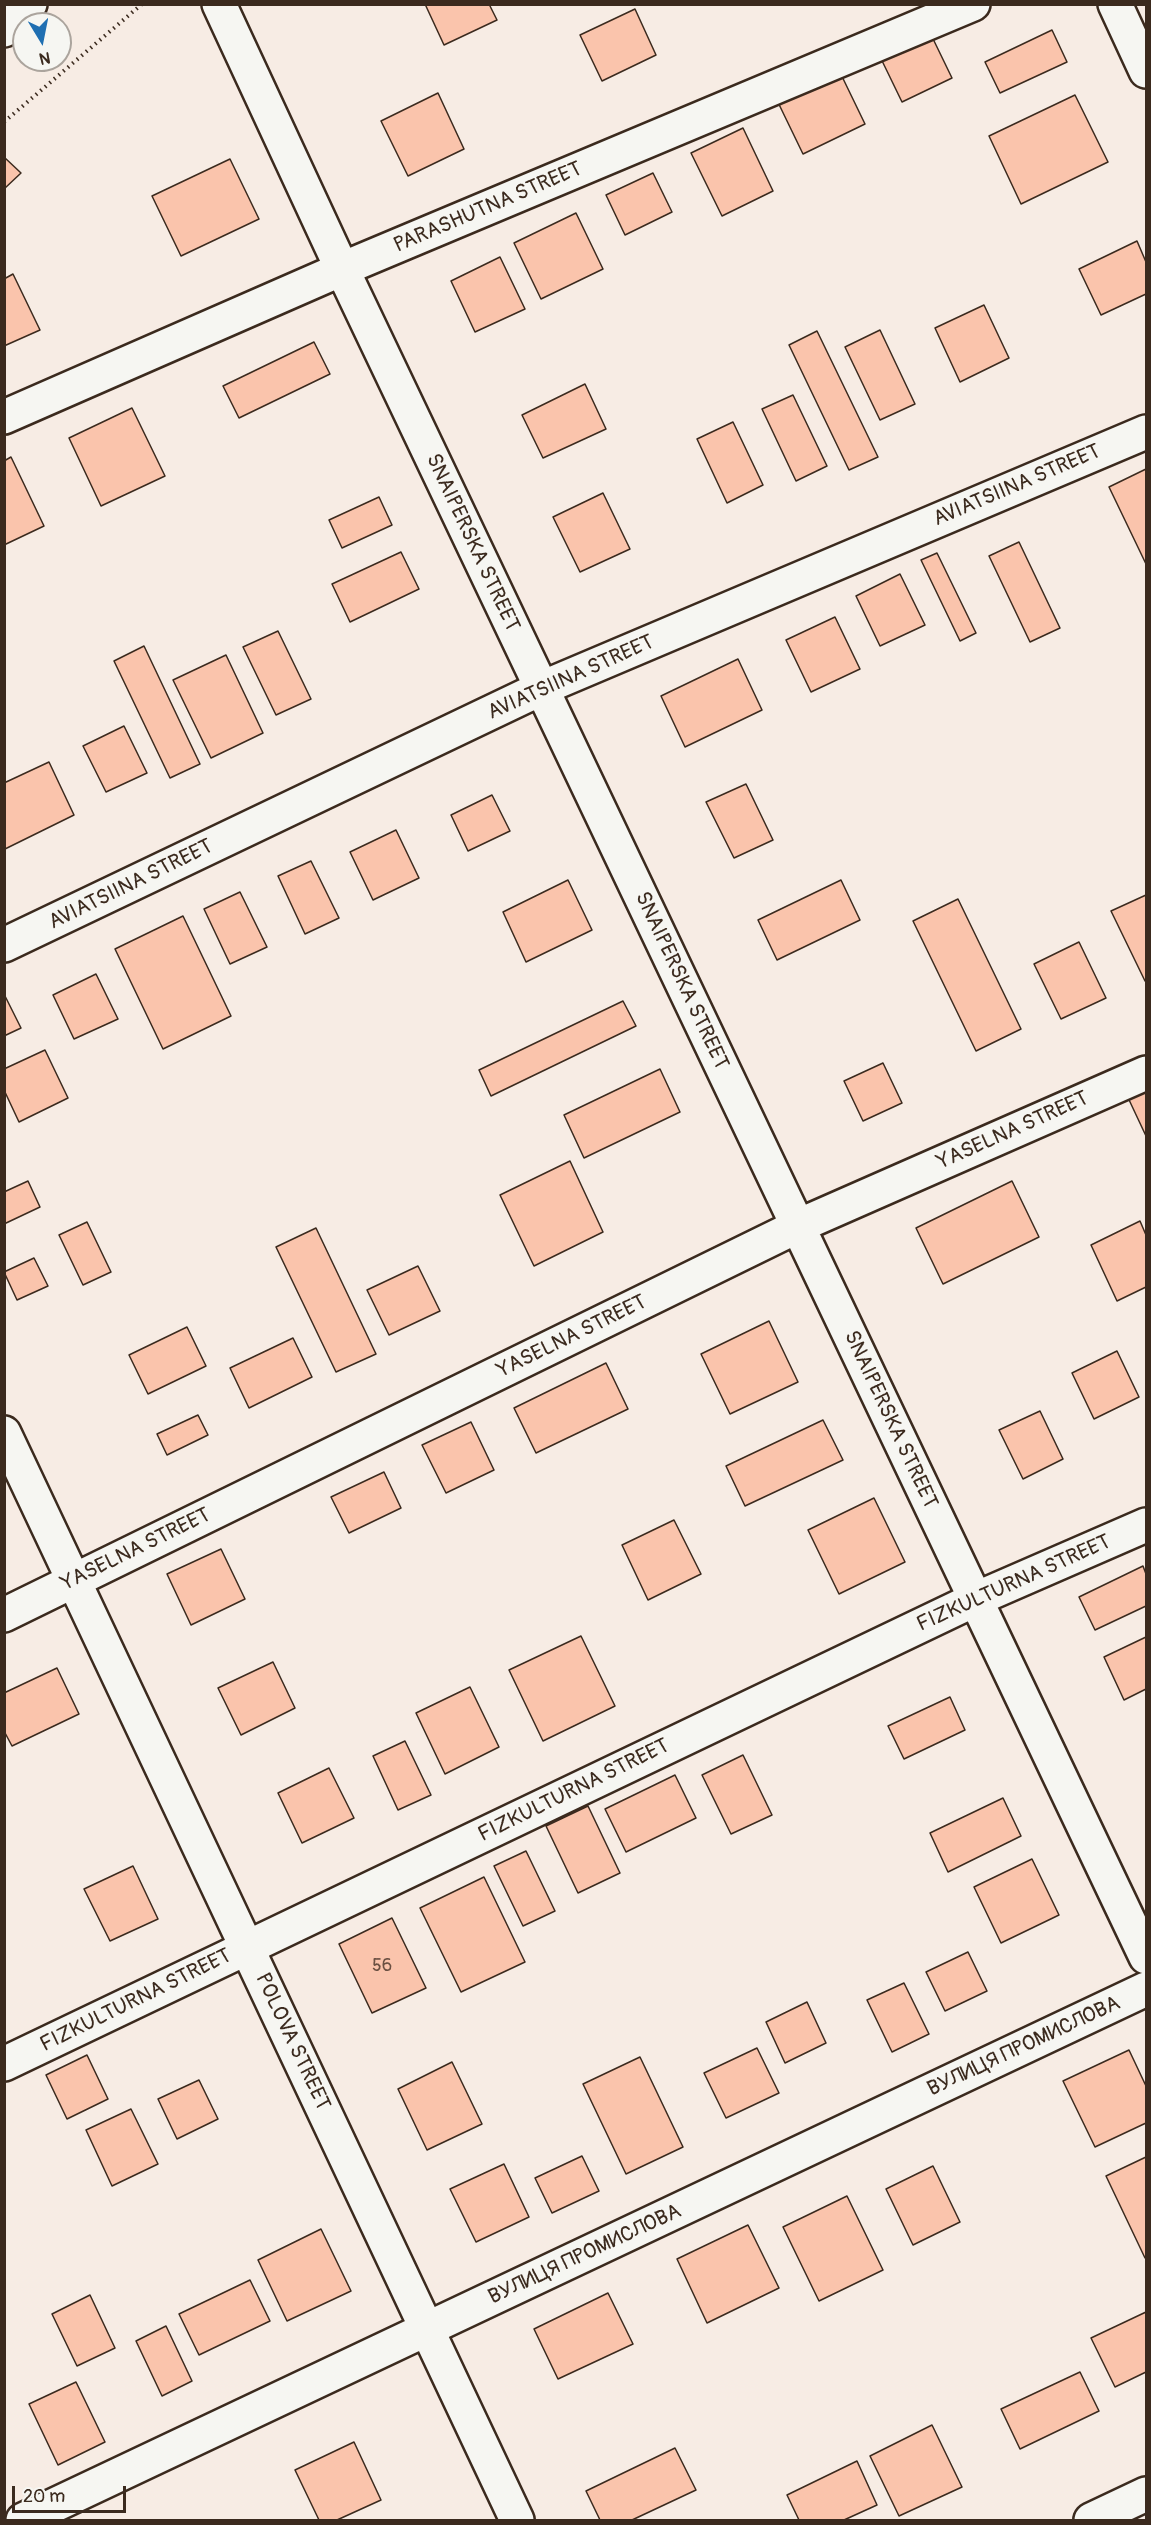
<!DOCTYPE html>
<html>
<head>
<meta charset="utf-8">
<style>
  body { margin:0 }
  #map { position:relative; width:1151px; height:2525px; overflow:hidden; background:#f7ece4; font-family:Pangolin,sans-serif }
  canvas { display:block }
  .frame { position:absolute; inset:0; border:6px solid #3b2a1e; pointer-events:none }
  .north { position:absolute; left:12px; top:12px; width:60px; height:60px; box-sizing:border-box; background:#f6f6f2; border:2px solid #aba49d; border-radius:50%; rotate:170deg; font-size:16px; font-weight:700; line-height:24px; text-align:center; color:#3b2a1e }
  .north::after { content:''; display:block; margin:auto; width:21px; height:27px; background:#1f6fb2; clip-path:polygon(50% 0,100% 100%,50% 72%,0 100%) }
  .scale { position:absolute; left:12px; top:2486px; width:114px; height:27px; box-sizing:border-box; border:3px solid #3b2a1e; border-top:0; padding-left:8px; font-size:18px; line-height:21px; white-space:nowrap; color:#3b2a1e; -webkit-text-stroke:4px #f6f6f2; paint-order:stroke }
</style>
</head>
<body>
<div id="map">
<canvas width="1151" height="2525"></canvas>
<div class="frame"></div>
<div class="north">N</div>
<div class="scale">20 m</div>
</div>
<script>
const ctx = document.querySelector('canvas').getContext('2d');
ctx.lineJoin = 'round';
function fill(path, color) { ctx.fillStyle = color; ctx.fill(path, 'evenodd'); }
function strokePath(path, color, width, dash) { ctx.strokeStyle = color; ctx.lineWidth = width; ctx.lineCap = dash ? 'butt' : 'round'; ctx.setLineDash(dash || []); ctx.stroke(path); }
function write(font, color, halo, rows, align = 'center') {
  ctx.font = font + ' Pangolin,sans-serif'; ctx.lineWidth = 5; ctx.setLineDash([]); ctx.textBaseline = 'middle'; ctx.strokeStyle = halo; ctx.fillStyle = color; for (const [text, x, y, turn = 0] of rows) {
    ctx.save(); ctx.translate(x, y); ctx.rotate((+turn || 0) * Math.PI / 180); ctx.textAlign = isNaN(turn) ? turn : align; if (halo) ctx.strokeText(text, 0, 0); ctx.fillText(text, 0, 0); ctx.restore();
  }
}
const building = new Path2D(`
  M425,4H489L497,20L444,45Z
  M635,9L656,55L602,81L580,35Z
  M920,12L952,78L902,102L870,36Z
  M1052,30L1067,62L1000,93L985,62Z
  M835,62L865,124L803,154L773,92Z
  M438,93L464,149L408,176L381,121Z
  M1075,95L1108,162L1021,204L989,136Z
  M743,128L773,191L722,216L691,153Z
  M4,157L21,173L4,189Z
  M230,159L259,219L181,256L152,196Z
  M653,173L672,212L625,235L606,195Z
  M576,213L603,269L541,299L514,243Z
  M1137,241L1146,262V294L1101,315L1079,269Z
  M500,257L525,309L475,332L451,281Z
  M13,274L40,330L4,346V279Z
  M984,305L1009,358L960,382L935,328Z
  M880,330L915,404L880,420L845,347Z
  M817,331L878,457L849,470L789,345Z
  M314,342L330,374L239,418L223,386Z
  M585,384L606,429L543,458L522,415Z
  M793,395L827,466L796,481L762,409Z
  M132,408L165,476L101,506L69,438Z
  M733,422L763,485L727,503L697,439Z
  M11,457L44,526L4,545V461Z
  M1146,469V564L1109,487Z
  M603,493L630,549L580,572L553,517Z
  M379,497L392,525L342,548L329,520Z
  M1019,542L1060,628L1030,642L989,556Z
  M401,552L419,589L350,622L332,584Z
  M937,553L976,633L960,641L921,560Z
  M900,574L925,625L880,646L856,596Z
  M835,617L860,669L811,692L786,640Z
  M278,631L311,699L276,715L243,647Z
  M144,646L200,764L170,778L114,661Z
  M226,655L263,733L211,758L173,680Z
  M738,659L762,710L685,747L661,696Z
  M124,726L147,773L106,792L83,746Z
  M49,762L74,815L5,849L4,783Z
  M746,784L773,840L734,858L706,802Z
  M492,795L510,831L468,851L451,815Z
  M396,830L419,878L373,900L350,852Z
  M311,861L339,918L305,934L278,876Z
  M568,880L592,930L526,962L503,912Z
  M841,880L860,920L777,960L758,920Z
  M240,892L267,947L230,964L204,909Z
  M1146,895V980L1145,981L1111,911Z
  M958,899L1021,1029L976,1051L913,921Z
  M183,916L231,1016L163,1049L115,949Z
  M1079,942L1106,998L1061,1019L1034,964Z
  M96,974L118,1019L74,1039L53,995Z
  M4,994L21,1028L4,1036Z
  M623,1001L636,1026L491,1096L479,1070Z
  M45,1050L68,1098L19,1122L4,1090V1069Z
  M883,1063L902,1103L863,1121L844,1081Z
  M660,1069L680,1112L584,1158L564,1115Z
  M1146,1076V1136L1123,1087Z
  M570,1161L603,1232L534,1266L500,1195Z
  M28,1181L40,1207L4,1224V1192Z
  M1012,1181L1039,1237L943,1284L916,1228Z
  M1140,1221L1146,1235V1287L1117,1301L1091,1245Z
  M87,1222L111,1272L83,1285L59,1235Z
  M316,1228L376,1354L336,1372L276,1247Z
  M34,1258L48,1286L17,1300L4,1272Z
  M418,1266L440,1311L389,1335L367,1290Z
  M769,1321L798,1382L730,1414L701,1354Z
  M187,1327L206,1366L148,1394L129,1355Z
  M293,1338L312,1377L249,1408L230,1368Z
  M1117,1351L1139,1397L1094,1419L1072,1373Z
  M606,1363L628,1409L536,1453L514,1408Z
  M1040,1411L1063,1459L1023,1479L999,1430Z
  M198,1415L208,1435L167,1455L157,1434Z
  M823,1420L843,1460L745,1506L726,1466Z
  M471,1422L494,1470L446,1493L422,1445Z
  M384,1472L401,1508L349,1533L331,1497Z
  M874,1498L905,1562L839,1594L808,1530Z
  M674,1520L701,1574L648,1600L622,1545Z
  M221,1549L245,1599L191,1625L167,1574Z
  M1143,1566L1146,1574V1606L1095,1630L1079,1597Z
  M581,1636L615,1706L543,1741L509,1670Z
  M1146,1637V1689L1124,1700L1104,1657Z
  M273,1662L295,1708L241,1735L218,1688Z
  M57,1668L79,1714L12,1746L4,1731V1693Z
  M470,1687L499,1747L445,1774L416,1713Z
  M950,1697L965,1730L904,1759L888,1726Z
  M405,1741L431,1795L398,1810L373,1756Z
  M743,1755L772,1815L731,1834L702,1775Z
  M329,1768L354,1818L302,1843L278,1793Z
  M675,1775L696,1818L626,1852L605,1809Z
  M1003,1798L1021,1836L948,1872L930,1833Z
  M588,1806L620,1873L578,1893L546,1826Z
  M526,1851L555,1911L523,1926L494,1866Z
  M1032,1859L1059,1915L1001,1943L974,1887Z
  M133,1866L158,1919L110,1941L84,1889Z
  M484,1877L525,1962L461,1992L420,1908Z
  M392,1918L426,1988L372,2013L339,1944Z
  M968,1952L987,1991L945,2011L926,1972Z
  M904,1983L929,2034L892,2052L867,2000Z
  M807,2002L826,2043L785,2063L766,2022Z
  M757,2048L779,2093L726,2118L704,2073Z
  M1129,2050L1146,2086V2123L1095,2147L1063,2081Z
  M87,2055L108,2099L67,2119L46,2075Z
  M640,2057L683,2147L626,2174L583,2084Z
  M452,2062L482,2124L427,2150L398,2089Z
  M199,2080L218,2119L177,2139L158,2099Z
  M131,2109L158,2164L112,2186L86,2130Z
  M582,2156L599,2191L552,2213L535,2178Z
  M1146,2157V2258H1145L1106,2176Z
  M504,2164L529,2217L476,2242L450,2189Z
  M933,2166L960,2222L913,2245L886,2189Z
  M847,2196L883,2270L819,2301L783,2227Z
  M748,2225L779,2288L707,2323L677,2259Z
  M321,2229L351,2291L287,2321L258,2260Z
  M250,2280L270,2321L199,2355L179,2314Z
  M608,2293L633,2344L558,2379L534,2329Z
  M90,2295L115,2348L77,2366L52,2314Z
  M1146,2312V2372L1115,2387L1091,2338Z
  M166,2326L192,2381L162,2396L136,2341Z
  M1080,2372L1099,2411L1020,2449L1001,2409Z
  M76,2382L105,2442L58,2465L29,2404Z
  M932,2425L962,2487L899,2516L870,2456Z
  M354,2442L381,2500L337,2520H319L295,2470Z
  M675,2448L696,2490L632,2520H600L586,2491Z
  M857,2461L877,2505L844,2520H799L787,2495Z`);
const path = new Path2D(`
  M4,122L142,4`);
const street = new Path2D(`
  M219,4L342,269L1146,1957
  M1115,4L1146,71
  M4,417L342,269L973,4
  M4,945L542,688L1146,432
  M4,1433L517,2520
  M4,1615L798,1226L1146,1073
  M4,2064L976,1599L1146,1525
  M23,2520L1146,1989
  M1091,2520L1146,2494`);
const primary = new Path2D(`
  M4,30L30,4`);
const numberNames = [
  ["56",382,1966]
];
const streetNames = [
  ["PARASHUTNA STREET",488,208,-23],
  ["AVIATSIINA STREET",1017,486,-23],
  ["SNAIPERSKA STREET",472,543,65],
  ["AVIATSIINA STREET",571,678,-24],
  ["AVIATSIINA STREET",131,885,-26],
  ["SNAIPERSKA STREET",681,981,65],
  ["YASELNA STREET",1013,1131,-24],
  ["YASELNA STREET",572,1337,-26],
  ["SNAIPERSKA STREET",890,1420,65],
  ["YASELNA STREET",136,1550,-26],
  ["FIZKULTURNA STREET",1014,1584,-24],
  ["FIZKULTURNA STREET",574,1791,-26],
  ["FIZKULTURNA STREET",136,2001,-26],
  ["POLOVA STREET",292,2042,65],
  ["ВУЛИЦЯ ПРОМИСЛОВА",1024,2047,-25],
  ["ВУЛИЦЯ ПРОМИСЛОВА",585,2255,-25]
];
fill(building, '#fac4ac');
strokePath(building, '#3b2a1e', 1.5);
strokePath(street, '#3b2a1e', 38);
strokePath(primary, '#3b2a1e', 38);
strokePath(path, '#3b2a1e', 4, [1.5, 4.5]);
strokePath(street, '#f6f6f2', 33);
strokePath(primary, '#f6f6f2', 33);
write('18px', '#6b5042', null, numberNames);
write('21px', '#3b2a1e', '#f6f6f2', streetNames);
</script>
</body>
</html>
